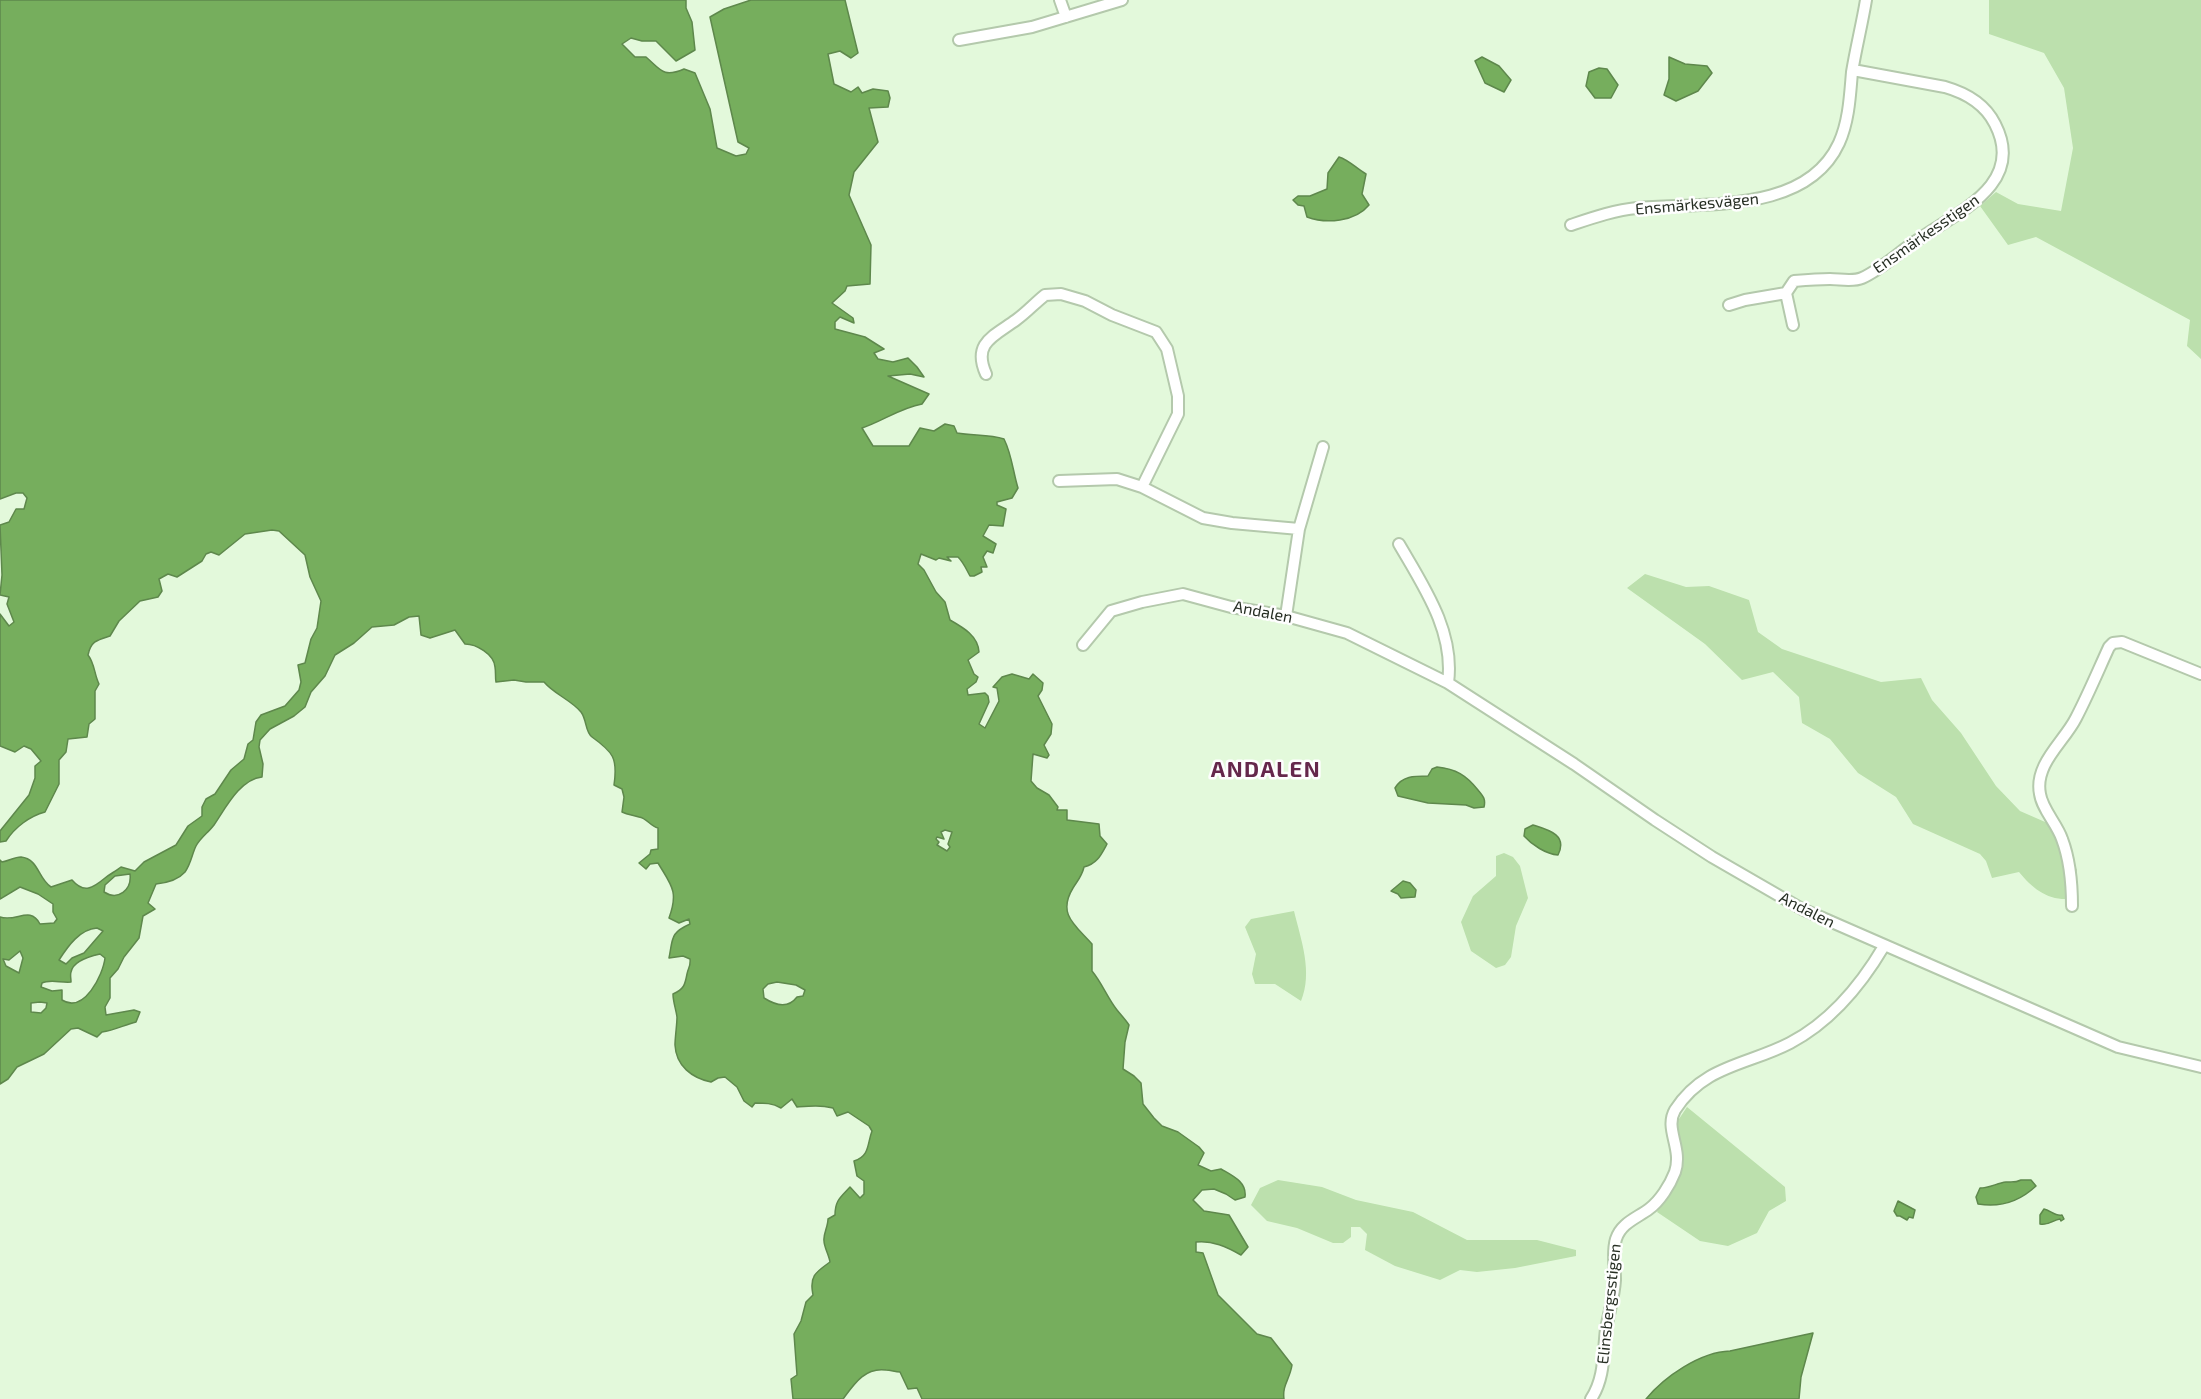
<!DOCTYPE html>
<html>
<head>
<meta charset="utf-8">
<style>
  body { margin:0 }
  canvas { display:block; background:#e3f9db }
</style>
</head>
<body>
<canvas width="2201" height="1399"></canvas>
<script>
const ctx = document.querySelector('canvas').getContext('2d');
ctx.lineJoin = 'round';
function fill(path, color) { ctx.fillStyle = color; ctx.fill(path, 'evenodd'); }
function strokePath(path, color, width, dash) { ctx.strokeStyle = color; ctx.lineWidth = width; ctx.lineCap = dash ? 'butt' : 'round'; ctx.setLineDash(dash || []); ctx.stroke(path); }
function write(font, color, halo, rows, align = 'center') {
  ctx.font = font + ' "Exo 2",sans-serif'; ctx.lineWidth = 5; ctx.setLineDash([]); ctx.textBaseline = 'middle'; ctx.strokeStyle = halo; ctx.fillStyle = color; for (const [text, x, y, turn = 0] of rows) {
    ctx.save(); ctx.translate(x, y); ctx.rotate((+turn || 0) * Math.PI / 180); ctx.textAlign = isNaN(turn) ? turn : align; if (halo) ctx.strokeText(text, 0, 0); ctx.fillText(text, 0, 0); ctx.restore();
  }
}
const green = new Path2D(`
  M1989,0H2201V359L2187,346L2190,320L2036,237L2008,245L1980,206L1996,192L2018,204L2061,211L2073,148L2064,88L2044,53L1989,34Z
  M1645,574L1686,587L1709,586L1749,600L1758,632L1782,649L1881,682L1921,678L1932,700L1961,733L1996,786L2020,811L2052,825L2077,870L2068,899C2047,900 2032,888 2019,872L1992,878L1986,861L1980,854L1913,824L1896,797L1858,773L1830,739L1802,723L1799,697L1773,672L1742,680L1705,644L1627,588Z
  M1504,853L1513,857L1520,866L1528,898L1516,926L1511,957L1505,965L1496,968L1471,951L1461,922L1473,896L1496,876V856Z
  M1294,911C1301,940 1313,972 1301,1001L1275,984H1255L1252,974L1256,954L1245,927L1251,919Z
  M1687,1107L1785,1187L1786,1201L1769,1211L1757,1233L1728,1246L1700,1241L1657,1212L1676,1179L1682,1156L1677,1122Z
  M1278,1180L1322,1187L1356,1200L1413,1212L1467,1240H1537L1576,1250V1256L1515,1268L1477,1272L1460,1270L1440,1280L1395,1266L1365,1250L1367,1234L1360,1227H1351V1237L1343,1243H1333L1297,1228L1267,1221L1251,1205L1260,1188Z`);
const water = new Path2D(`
  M0,0H686V8L692,22L695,50L676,61L656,41H642L631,38L622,44L635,57H646C661,70 663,78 684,69L695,73L710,109L717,148L736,156L746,154L749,148L738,142L710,17L724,9L751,0H845L858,53L851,58L840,51L828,54L834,84L851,92L858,87L862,93L873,89L888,91L890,98L888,107L869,108L878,142L854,172L849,195L871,245L870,284L847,286L845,291L832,303L853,318L854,323L840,317L835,322V329L865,337L884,349L874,353L878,359L893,362L908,358L917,367L924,377L910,374L888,376L929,394L922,404C900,408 883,421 862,428L873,446H909L920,428L934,431L945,424L954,426L957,433C973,436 989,434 1004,439C1012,455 1013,472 1018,488L1012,498L997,502V505L1006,509L1003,526L989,525L983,536L996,544L993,553L987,551L983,557L987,567H981L982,572L974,576H970C966,569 964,563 958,557H947L951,561L939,558L936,560L921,554L918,564L924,570L936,592L945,602L950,620C964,628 978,636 979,652L968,660L974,674L978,677L976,682L967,689L968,695L985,693L988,696L989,702L979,724L985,728L999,701L997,688L993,687L1002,677L1012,674L1029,679L1033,674L1043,683L1042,690L1038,696L1052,724L1051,734L1044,745L1049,755L1047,758L1033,754L1031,781L1037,788L1049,795L1058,807L1057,810H1067V820L1099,824L1100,836L1107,844C1101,855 1097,864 1084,867C1082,876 1078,880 1073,888C1057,914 1075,925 1092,944V971C1102,983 1107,997 1117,1010C1121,1015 1125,1019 1129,1025L1125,1042L1123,1069L1134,1076L1141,1083L1143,1104L1154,1118L1162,1126L1178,1132L1199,1147L1204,1153L1198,1165L1211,1171L1221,1169C1233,1176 1247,1182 1245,1197L1235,1200L1226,1194L1214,1189L1202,1190L1193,1200L1204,1211L1229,1215L1248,1247L1241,1255C1227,1247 1212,1240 1196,1242V1252L1203,1253L1218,1295L1257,1334L1271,1338L1292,1365C1290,1379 1282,1385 1284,1399H922L917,1388L908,1389L900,1372C895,1372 891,1370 886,1370C865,1367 854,1384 843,1399H793L791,1379L797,1375L794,1334L801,1321L806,1302L813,1295C809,1276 816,1272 830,1262C829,1255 824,1247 824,1241C823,1234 828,1227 828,1219L835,1215C835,1200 841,1197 850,1187L860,1198L864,1194V1181L857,1176L854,1161C870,1156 867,1144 872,1131L869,1126L848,1112L837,1116L833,1108C820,1105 810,1106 797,1107L792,1099L781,1108C772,1103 765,1103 755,1103L752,1107L744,1101L737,1087L725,1077L718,1078L711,1082C692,1078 676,1066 675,1045C675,1037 677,1025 677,1017C676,1009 673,1002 673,994C684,989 685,985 687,974C688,968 691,966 690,959L683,956L669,958C673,938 670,933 690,924L689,919L679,923L669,918C679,891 671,885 658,863L650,864L646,869L639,863L650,854L651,850L658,849V828C650,826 647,818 639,817C633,815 628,815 622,812L624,797L622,789L614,785C618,758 613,752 592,737C585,732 587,720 581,712C571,700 554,694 544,682H526L514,680L496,682C495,677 496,672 495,667C494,654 476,644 465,644L455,630L430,638L421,635L419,616L409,617L394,625L372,627L354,643L335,655L325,676L311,692L305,707L294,716L270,729L260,740L259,747L263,764L262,777C240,779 225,809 214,825C208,833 201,837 196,846C192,854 191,864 185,872C178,880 166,883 156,884L148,903L155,909L143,916L139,938L124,957L118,969L110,978V998L105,1007L106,1015L134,1010L140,1012L136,1022C124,1025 115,1030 102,1032L97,1037L78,1028L71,1029L44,1054L17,1067L8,1079L0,1084V917C16,923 30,905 40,924L54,923L57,919L53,912V904L38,894L20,887L0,899V860L2,862C9,861 14,857 21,857C39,859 38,879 51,887L72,880C84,894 93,888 105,878C110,874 116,871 121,867L135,871L144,862L176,845L188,826L202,816V807L206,799L215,794L231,770L244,759L248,744L253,740L256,722L261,715L285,706L299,690L301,682L298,665L305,663L311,639L317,628L321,601L310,577L305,555L279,531L272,530L245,534L219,555L211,552L206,554L202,561L177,577L168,574L159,579L162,591L158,597L140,601L119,621L110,636C97,640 91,641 88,655C95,664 94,674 99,684L95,691V719L89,724L87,737L68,739L66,752L59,760V784L45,812C30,816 15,827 6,841L0,842V831L29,795L35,778V766L41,761L31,749L24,746L15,752L0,746V614L9,626L14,622L7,604L9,597L0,595L2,575L0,525L9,522L16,509H24L27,498L23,493H16L0,499ZM945,830L952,832L948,844L950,847L947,851L937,845L939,842L936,839L937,837L944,839L941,832ZM130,874C132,890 118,901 104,892L105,885L115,876ZM97,928L103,931L84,953L72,958L66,964L59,960C68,946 80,929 97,928ZM20,951L23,958L19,973L6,966L3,959L9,960ZM100,954L105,958C103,975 84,1014 62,1000V990L52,991L41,987L42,983C50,979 61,983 71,982C71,978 70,975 71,972C73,961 91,956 100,954ZM777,982L796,985L805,990L803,996L797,997C788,1009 775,1005 764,998L763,989L768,984ZM40,1002L47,1003L46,1008L41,1013L31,1012V1003Z
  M1482,57L1499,66L1511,80L1504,92L1485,83L1475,61Z
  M1669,57L1685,64L1707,66L1712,73L1698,91L1676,101L1664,95L1669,79Z
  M1599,68L1607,69L1618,85L1611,98H1595L1586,86L1589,72Z
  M1339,157C1349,160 1357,169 1366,174L1362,194L1369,205C1355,222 1326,224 1307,217L1304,206L1298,205L1293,200L1298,196H1310L1327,189L1328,173Z
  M1437,767C1456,769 1466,775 1478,790C1483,796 1486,799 1484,807L1474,808L1466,805L1428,803L1398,796L1395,788C1402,776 1414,776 1428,776L1432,769Z
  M1533,825C1549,830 1568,835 1558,855C1546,854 1532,845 1524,836L1525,829Z
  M1403,881L1410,883L1416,890L1415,897L1401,898L1398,894L1391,891Z
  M2021,1180H2031L2036,1186C2020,1201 2001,1208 1978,1204L1976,1197L1980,1188C1990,1188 1997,1183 2006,1182C2012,1182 2015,1183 2021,1180Z
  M1898,1201L1915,1210L1913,1218L1909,1217L1907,1220L1900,1216H1897L1894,1211Z
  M2044,1209C2050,1210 2056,1217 2062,1215L2064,1219L2061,1221L2060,1219C2053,1220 2048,1226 2040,1224V1215Z
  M1813,1333L1801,1377L1799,1399H1646C1664,1377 1700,1352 1730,1351Z`);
const minor = new Path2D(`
  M1060,0L1066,17
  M959,40L1032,27L1122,0
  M1571,225C1592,218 1615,210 1637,208C1701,202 1806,215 1839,143C1849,121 1850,95 1852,72C1856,48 1862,24 1866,0
  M1786,293L1793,325
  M1729,305L1745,300L1786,293L1794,281C1806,280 1818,279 1830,279C1840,279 1853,282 1862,278C1882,269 1900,251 1919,239C1958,212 2026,184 1995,124C1985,104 1966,93 1945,87L1853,70
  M986,374C972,343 994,336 1016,320C1026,313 1035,303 1045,295L1061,294L1085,301L1112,315L1156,332L1167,349L1178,396V414L1142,487
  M1059,481L1117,479L1142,487L1203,518L1232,523L1299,529L1286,616
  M1299,529L1323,447
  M1399,544C1424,587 1455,632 1448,683
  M1083,645L1111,611L1142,602L1183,594L1231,607L1286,616L1347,633L1448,683L1574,764L1655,820L1712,857L1802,909L2118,1047L2201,1067
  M2072,906C2072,884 2070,860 2062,839C2057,824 2042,809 2040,794C2034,764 2064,742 2076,718C2088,695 2098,671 2109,647L2113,643L2122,642L2201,674
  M1591,1399C1605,1378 1603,1353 1606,1329C1609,1312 1614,1297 1615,1280C1615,1266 1612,1252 1616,1239C1621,1223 1637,1218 1649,1209C1660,1201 1670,1185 1675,1172C1683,1148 1664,1129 1675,1110C1704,1065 1748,1065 1790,1043C1832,1021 1861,985 1884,946`);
const streetNames = [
  ["Ensmärkesvägen",1697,204,-5],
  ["Ensmärkesstigen",1926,234,-35],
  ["Andalen",1263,612,11],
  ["Andalen",1807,910,27],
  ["Elinsbergsstigen",1609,1304,-84]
];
const districtNames = [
  ["ANDALEN",1266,770]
];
fill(green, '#bce0ad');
fill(water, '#76ae5d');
strokePath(water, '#5e884c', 1.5);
strokePath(minor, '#b4c9ac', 14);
strokePath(minor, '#fff', 10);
write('16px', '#262e23', '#fefefe', streetNames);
ctx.letterSpacing = '1.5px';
write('bold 22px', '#65274b', '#fefefe', districtNames);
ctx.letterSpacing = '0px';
</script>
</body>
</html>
